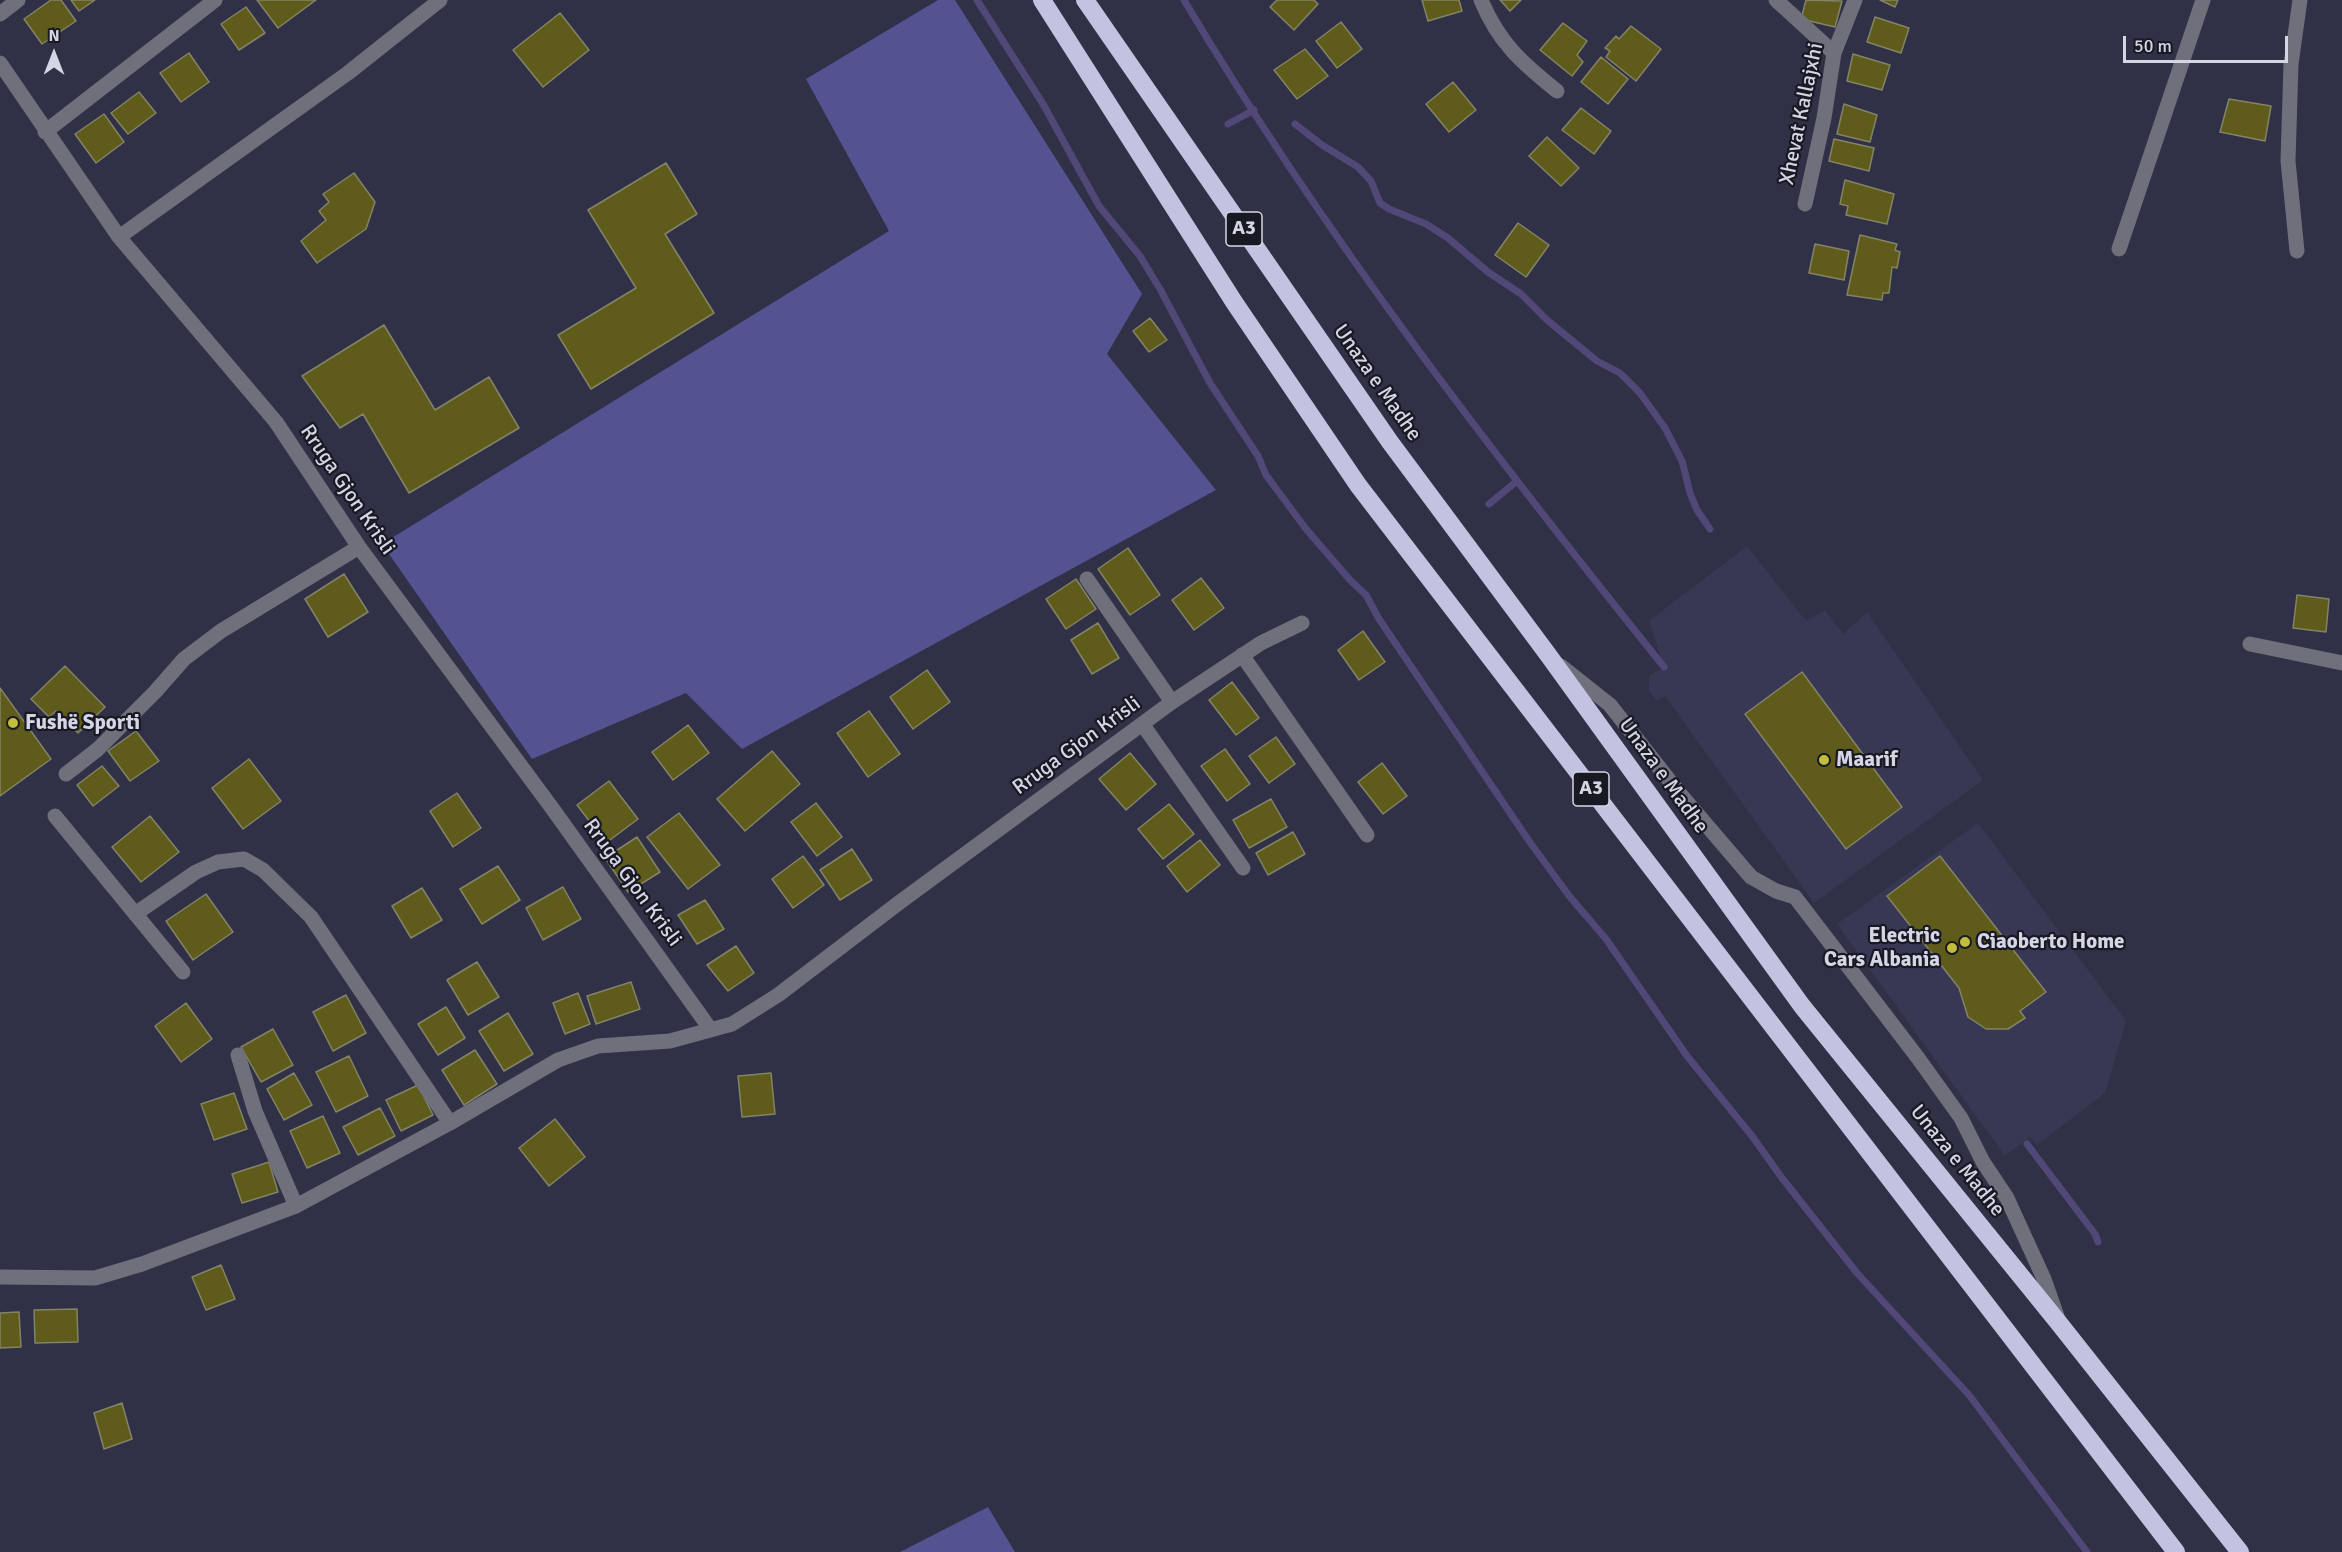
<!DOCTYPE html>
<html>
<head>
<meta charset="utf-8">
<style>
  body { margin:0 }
  #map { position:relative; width:2342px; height:1552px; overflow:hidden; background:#303047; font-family:Signika,sans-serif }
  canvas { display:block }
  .north { position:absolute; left:24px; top:24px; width:60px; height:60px; -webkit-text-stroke:4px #191924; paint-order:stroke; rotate:0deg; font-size:16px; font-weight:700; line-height:24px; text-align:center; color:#d5d6e5 }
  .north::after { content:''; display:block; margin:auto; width:21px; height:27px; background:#d5d6e5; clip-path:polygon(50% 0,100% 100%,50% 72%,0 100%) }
  .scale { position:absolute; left:2123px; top:36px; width:165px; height:27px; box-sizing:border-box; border:3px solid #d5d6e5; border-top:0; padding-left:8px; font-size:18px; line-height:21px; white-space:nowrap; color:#d5d6e5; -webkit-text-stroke:4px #191924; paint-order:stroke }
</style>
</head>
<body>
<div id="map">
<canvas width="2342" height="1552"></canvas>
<div class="north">N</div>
<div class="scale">50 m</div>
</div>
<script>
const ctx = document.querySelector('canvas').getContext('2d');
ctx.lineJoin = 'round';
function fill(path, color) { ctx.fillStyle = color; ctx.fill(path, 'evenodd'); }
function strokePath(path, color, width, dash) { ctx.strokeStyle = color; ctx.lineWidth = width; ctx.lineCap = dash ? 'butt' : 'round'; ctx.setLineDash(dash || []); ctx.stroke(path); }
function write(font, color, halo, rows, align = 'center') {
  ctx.font = font + ' Signika,sans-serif'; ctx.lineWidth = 4.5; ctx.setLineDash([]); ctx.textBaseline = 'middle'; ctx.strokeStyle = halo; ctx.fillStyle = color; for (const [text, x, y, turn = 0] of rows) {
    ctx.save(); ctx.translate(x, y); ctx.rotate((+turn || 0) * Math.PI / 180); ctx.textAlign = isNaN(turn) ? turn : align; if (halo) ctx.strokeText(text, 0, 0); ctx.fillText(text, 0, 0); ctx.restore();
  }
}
const built = new Path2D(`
  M1747,546L1806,621L1825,610L1843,634L1867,612L1983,780L1814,903L1665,696L1657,701L1649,691V676L1664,667L1649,621Z
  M1978,823L2126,1021L2105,1093L2037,1145L2030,1137L2005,1156L1837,924Z`);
const green = new Path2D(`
  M938,0H955L1142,294L1107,354L1216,490L742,749L686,693L532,759L382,544L889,231L806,79Z
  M988,1507L1015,1552H900Z`);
const stream = new Path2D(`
  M977,0L1043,104L1099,206L1140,256L1160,289L1210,383L1258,456L1266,475L1306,529L1350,580L1366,595L1379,619L1529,841L1570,897L1606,939L1687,1056L1752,1136L1782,1178L1857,1273L1969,1395L2087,1552
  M1184,0C1324,236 1493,454 1664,667
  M1228,124L1254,110
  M1295,124L1322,145L1358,167L1371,181L1380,203L1389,209L1426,224L1448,238L1488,272L1521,294L1547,320L1597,361L1620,373L1640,393L1665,428L1682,461L1690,493L1697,510L1710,529
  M1489,504L1517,481
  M2027,1144L2095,1234L2098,1242`);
const building = new Path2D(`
  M51,0H61L76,21L42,44L24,19Z
  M71,0H95L79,11Z
  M257,0H316L278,28Z
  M1277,0H1314L1318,4L1294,30L1270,7Z
  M1422,0H1459L1462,11L1428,21Z
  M1500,0H1521L1510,11Z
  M1806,0L1842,1L1835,27L1801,19Z
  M1880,0H1898L1895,7Z
  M246,7L265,33L239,50L221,24Z
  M560,13L589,50L543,87L513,50Z
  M1875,17L1909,28L1901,53L1867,42Z
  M1341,22L1362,49L1337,68L1316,41Z
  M1563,23L1587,41L1577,55L1583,62L1572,76L1540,50Z
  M1631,26L1661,49L1636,81L1606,57L1610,51L1605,48L1616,36L1619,39Z
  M1305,49L1328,76L1297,99L1274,70Z
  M189,53L209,82L181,102L160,73Z
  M1853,54L1890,65L1882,90L1847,81Z
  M1601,57L1628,79L1608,104L1581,82Z
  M1453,82L1476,110L1449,132L1426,104Z
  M139,92L156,113L128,134L111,113Z
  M2229,99L2271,106L2265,141L2220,132Z
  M1844,104L1877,115L1870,142L1837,134Z
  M1581,108L1611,131L1594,154L1562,130Z
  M104,114L124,142L96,163L75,134Z
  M1547,137L1579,168L1561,186L1529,156Z
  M1834,139L1874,148L1869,171L1829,161Z
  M666,163L697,214L665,234L714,313L591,389L558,335L636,288L588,210Z
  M354,173L375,202L366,229L317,263L301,241L326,220L319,211L329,202L323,194Z
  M1845,180L1894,194L1887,224L1846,215L1848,206L1840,204Z
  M1518,223L1549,245L1526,277L1495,255Z
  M1860,235L1897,244L1895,250L1900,252L1897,268L1892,267L1889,293H1883L1882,300L1847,295Z
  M1815,244L1849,251L1844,280L1809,273Z
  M1150,318L1167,340L1149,352L1133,331Z
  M384,325L435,410L489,377L519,428L409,493L363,414L340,428L302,376Z
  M1128,548L1160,595L1130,615L1098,569Z
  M344,574L368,612L328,637L305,599Z
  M1201,578L1224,608L1194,630L1172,600Z
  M1076,579L1096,609L1066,629L1046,599Z
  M2297,595L2329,599L2326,632L2293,628Z
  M1098,623L1119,658L1092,674L1071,640Z
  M1363,631L1385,662L1359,680L1338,650Z
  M65,666L105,707L78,733L56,711L49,717L31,699Z
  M927,670L950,702L913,729L890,697Z
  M1802,672L1902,807L1846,849L1745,714Z
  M1232,682L1259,718L1236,735L1209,700Z
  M0,688L51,759L0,796Z
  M869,711L900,754L868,777L837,733Z
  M688,725L709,753L673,780L652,752Z
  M136,731L159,761L130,781L108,751Z
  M1276,737L1295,764L1269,783L1249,756Z
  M1225,749L1250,784L1227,801L1201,766Z
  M772,751L800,784L745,831L717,799Z
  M1130,753L1156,784L1126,810L1099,779Z
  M249,759L281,801L243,829L212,788Z
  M1382,763L1407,796L1383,814L1358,782Z
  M102,766L119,786L93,806L77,785Z
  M609,781L638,819L606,843L577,805Z
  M457,793L481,828L453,847L430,811Z
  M1271,799L1287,827L1249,848L1233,820Z
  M816,803L842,837L817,856L791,822Z
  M1169,804L1194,834L1163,859L1138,829Z
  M679,813L720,865L688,889L647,837Z
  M150,816L179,852L141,882L112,847Z
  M1293,832L1305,854L1268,875L1256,853Z
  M637,837L660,872L628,892L605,858Z
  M1200,840L1220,865L1187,892L1167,866Z
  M852,849L872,880L840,900L820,870Z
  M803,856L824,885L793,908L772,879Z
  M1940,856L2046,992L2020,1011L2025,1018L2008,1029H1986L1968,1017L1959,988L1887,896Z
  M498,866L520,900L482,924L460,889Z
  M563,887L581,919L543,940L526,908Z
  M422,888L442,920L411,938L392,906Z
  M206,894L233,932L193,960L166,921Z
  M705,900L724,929L697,944L678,915Z
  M736,946L754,973L728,991L707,965Z
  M477,962L499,997L468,1015L447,980Z
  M631,982L640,1009L596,1024L587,996Z
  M578,993L590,1024L565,1034L553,1003Z
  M346,995L366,1033L333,1051L313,1012Z
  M186,1003L212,1039L181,1062L155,1026Z
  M446,1007L465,1038L438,1055L418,1024Z
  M508,1013L533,1054L504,1071L479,1031Z
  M273,1029L293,1065L261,1082L241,1047Z
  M475,1050L497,1084L464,1105L442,1070Z
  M349,1056L368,1096L336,1112L316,1072Z
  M294,1073L312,1105L284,1120L267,1089Z
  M771,1073L775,1114L742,1117L738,1076Z
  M418,1085L433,1115L401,1131L386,1100Z
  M234,1093L247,1129L214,1140L201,1104Z
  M380,1108L395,1136L358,1155L343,1127Z
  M323,1116L340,1153L307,1168L290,1131Z
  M555,1119L585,1157L549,1186L519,1148Z
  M269,1162L278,1192L242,1203L232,1174Z
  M221,1265L235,1299L206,1310L192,1277Z
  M77,1309L78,1342L35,1343L34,1310Z
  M19,1312L21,1347L0,1348V1313Z
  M122,1403L132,1439L104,1449L94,1413Z`);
const minor = new Path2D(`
  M1481,0C1499,43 1522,63 1557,91
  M1776,0L1834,53
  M0,14L18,0
  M0,63L119,237L276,422L359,547L552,808L711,1030
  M45,132L215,0
  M1805,204L1824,118L1834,53L1855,0
  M119,237L348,73L440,0
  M2119,249L2203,0
  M2297,251L2288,161L2291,64L2300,0
  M1087,579L1172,702
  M2250,644L2342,663
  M1242,655L1367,835
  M1561,666L1610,705L1680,794L1751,877L1776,891L1795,897L1918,1058L1961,1118L1983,1162L2007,1198L2044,1279L2057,1316
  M1143,725L1243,868
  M66,774L98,749L155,692L184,659L221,631L359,547
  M55,816L183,972
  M135,914L196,872L218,862L244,859L263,870L311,917L450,1123
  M238,1055L255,1111L296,1206
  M0,1277L95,1278L142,1264L296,1206L450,1123L558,1060L598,1046L670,1041L732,1024L778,995L900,902L1172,702L1261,643L1302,623`);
const highway = new Path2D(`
  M1042,0L1234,302L1358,485L2176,1552
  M1085,0L1390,442L1549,656L1802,1006L2058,1322L2240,1552`);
const markers = [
  [13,723,6,"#c3bd3e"],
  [1824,760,6,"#c3bd3e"],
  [1965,942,6,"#c3bd3e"],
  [1952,948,6,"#c3bd3e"]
];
const shields = [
  [1244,229,36],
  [1591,789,36]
];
const shieldNames = [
  ["A3",1244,229],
  ["A3",1591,789]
];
const streetNames = [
  ["Xhevat Kallajxhi",1802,114,-78],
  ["Unaza e Madhe",1377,383,55],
  ["Rruga Gjon Krisli",347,490,56],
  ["Rruga Gjon Krisli",1077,746,-36],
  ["Unaza e Madhe",1663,776,54],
  ["Rruga Gjon Krisli",632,883,54],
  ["Unaza e Madhe",1957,1161,51]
];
const poiNames = [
  ["Fushë Sporti",25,723],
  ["Maarif",1836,760],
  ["Electric",1940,936,"right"],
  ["Cars Albania",1940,960,"right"],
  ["Ciaoberto Home",1977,942]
];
fill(built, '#383855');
fill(green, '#545290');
strokePath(stream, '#514878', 7);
fill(building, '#5f5c1b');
strokePath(building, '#838367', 1.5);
strokePath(minor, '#6f707b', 15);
strokePath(highway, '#c2c3e0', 18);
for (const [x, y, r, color] of markers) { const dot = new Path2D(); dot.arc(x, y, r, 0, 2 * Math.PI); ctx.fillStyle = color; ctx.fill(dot); strokePath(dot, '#191924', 2); }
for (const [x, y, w] of shields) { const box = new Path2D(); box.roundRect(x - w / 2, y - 17, w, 34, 4.5); ctx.fillStyle = '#191924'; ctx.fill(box); strokePath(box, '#d5d6e5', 1.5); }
write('bold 20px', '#d5d6e5', null, shieldNames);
write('21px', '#d5d6e5', '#191924', streetNames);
write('bold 21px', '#d5d6e5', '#191924', poiNames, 'left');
</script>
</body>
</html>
